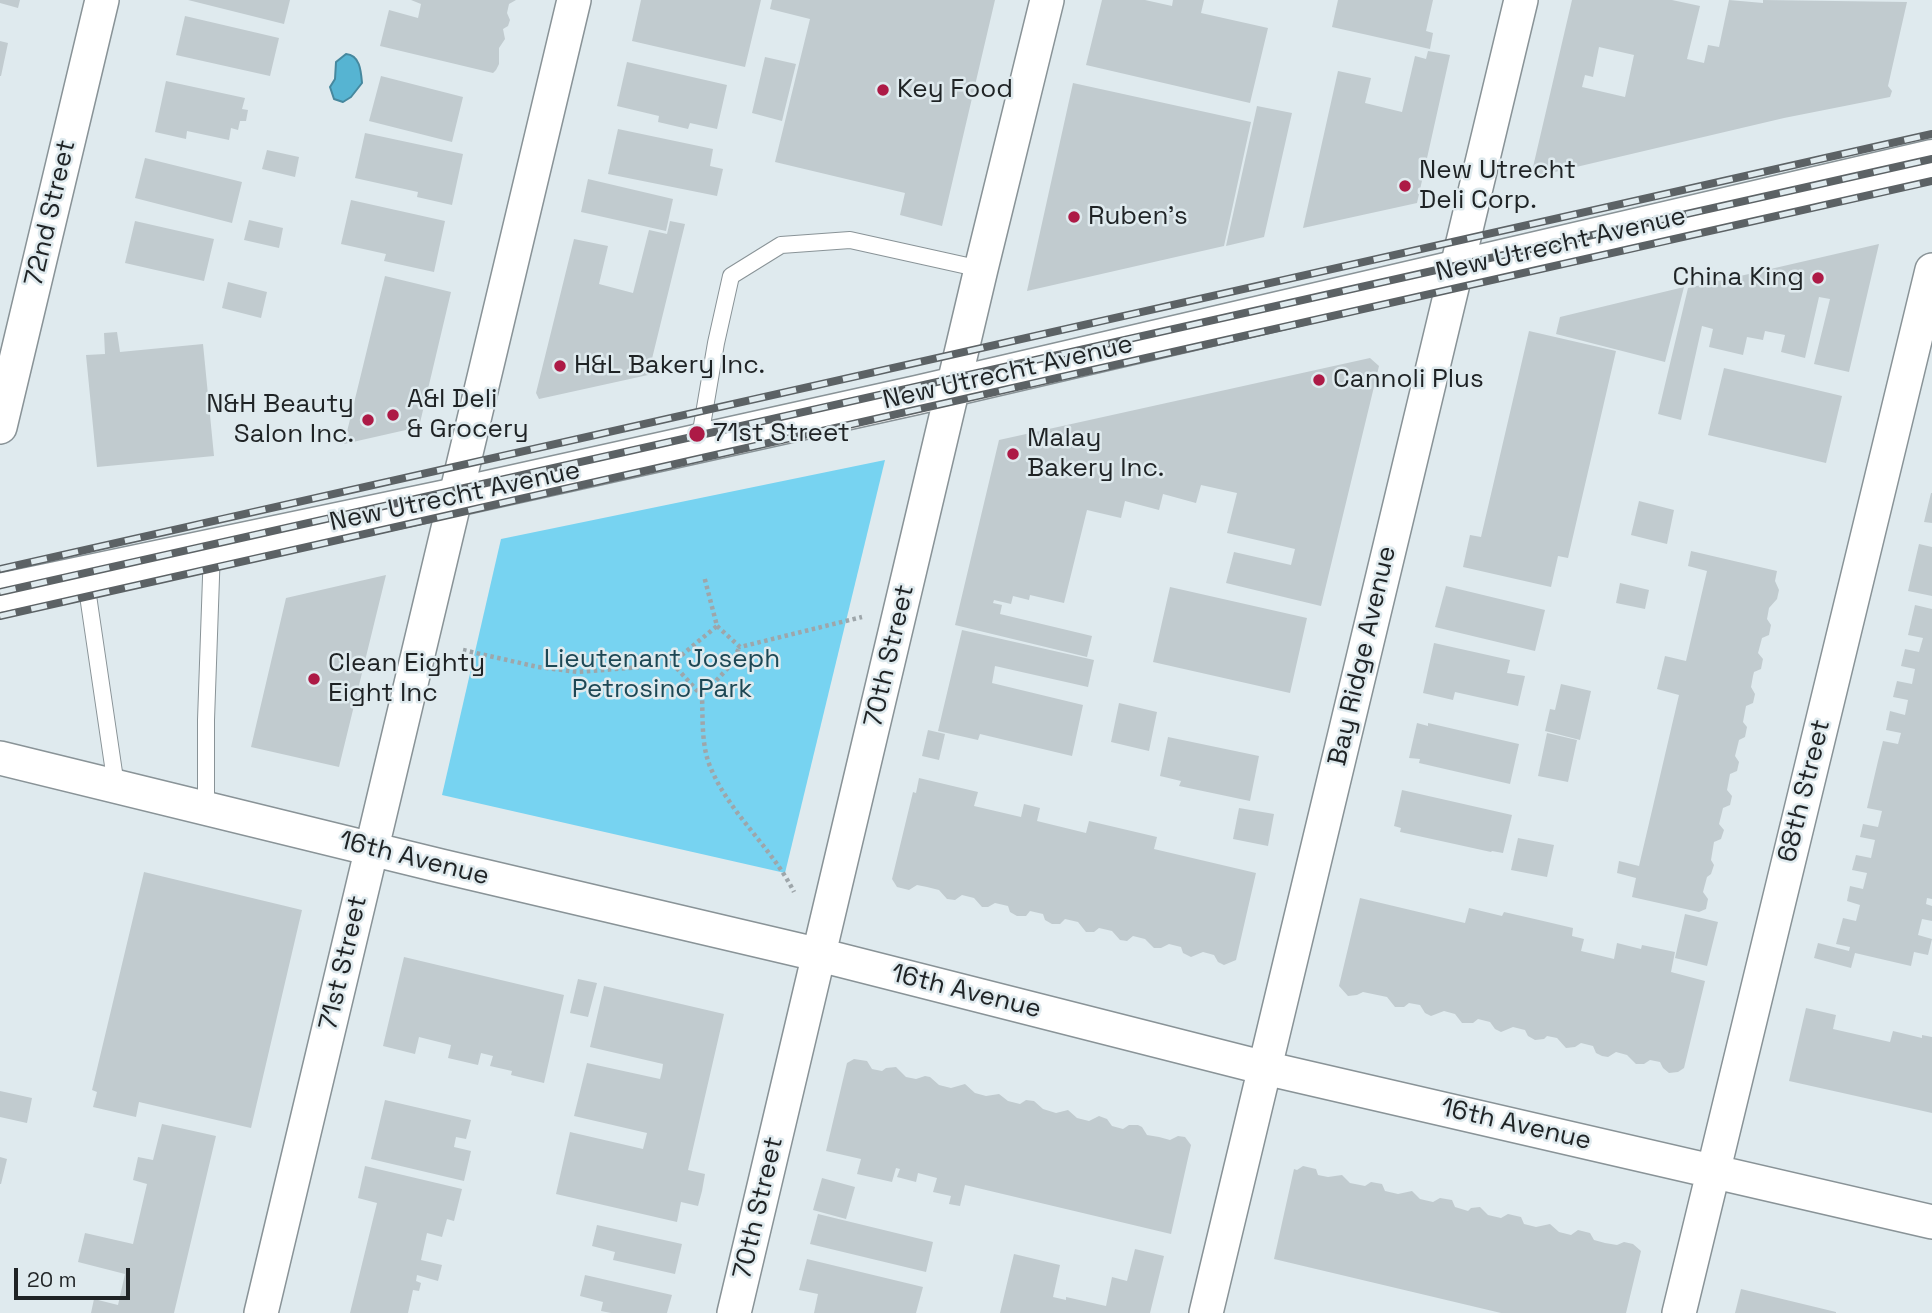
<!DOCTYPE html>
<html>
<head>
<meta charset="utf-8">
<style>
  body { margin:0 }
  #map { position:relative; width:1932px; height:1313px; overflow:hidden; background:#dfeaee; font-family:"Space Grotesk",sans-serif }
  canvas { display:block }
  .scale { position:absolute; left:14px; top:1268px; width:116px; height:32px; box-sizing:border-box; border:4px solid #1f2325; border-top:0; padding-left:9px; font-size:21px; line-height:24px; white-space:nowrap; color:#1f2325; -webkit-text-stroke:5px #dfeaee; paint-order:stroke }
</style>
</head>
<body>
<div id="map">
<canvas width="1932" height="1313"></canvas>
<div class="scale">20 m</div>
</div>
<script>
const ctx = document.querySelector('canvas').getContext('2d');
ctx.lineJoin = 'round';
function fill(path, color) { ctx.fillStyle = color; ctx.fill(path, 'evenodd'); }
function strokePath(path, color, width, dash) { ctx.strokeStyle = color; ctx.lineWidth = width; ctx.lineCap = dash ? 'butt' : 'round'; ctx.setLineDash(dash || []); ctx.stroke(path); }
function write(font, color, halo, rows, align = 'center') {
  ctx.font = font + ' "Space Grotesk",sans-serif'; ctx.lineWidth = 5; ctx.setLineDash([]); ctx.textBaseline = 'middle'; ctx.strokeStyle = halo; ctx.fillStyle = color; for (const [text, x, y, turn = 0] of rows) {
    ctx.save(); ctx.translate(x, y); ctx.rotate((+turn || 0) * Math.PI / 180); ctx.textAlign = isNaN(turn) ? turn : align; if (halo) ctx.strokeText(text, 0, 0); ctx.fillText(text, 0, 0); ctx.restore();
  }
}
const green = new Path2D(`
  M885,460L785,873L442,795L501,539Z`);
const water = new Path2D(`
  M346,54C360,55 361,71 362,83L351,97L343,102L334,99L330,87L335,79L336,62Z`);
const building = new Path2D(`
  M0,0H20L18,8L0,3Z
  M188,0H290L284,24Z
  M411,0H516L509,4L507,13L510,20L508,26L503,29L505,39L499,48V64L496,70L493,73L380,46L389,10L418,18L421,4Z
  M641,0H761L745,67L632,41Z
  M772,0H995L942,226L900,215L905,193L775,162L810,19L770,9Z
  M1102,0H1145L1172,6L1173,0H1204L1201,13L1268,28L1250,103L1086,65Z
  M1338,0H1433L1426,31L1433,33L1430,49L1332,27Z
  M1572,0H1672L1700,6L1687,59L1704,63L1708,45L1719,47L1729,0L1763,3V0L1907,2L1888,86L1892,91L1890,97L1784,118L1538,176L1533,172V167ZM1599,47L1634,55L1625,97L1582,87L1585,75L1593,77Z
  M185,16L279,38L270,76L176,55Z
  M0,41L8,43L1,76H0Z
  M1428,51L1450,55L1417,203L1303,228L1338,71L1371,78L1365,103L1402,112L1415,56L1426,59Z
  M765,57L796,64L782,121L752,113Z
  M627,62L727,85L717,129L690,123L688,129L658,122L659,116L617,106Z
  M381,76L463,97L452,142L369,121Z
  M166,81L245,98L242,109L248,110L246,121H240L238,130L231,128L229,140L187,131L186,139L155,132Z
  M1073,83L1251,122L1224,246L1027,291Z
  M1257,106L1292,113L1264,237L1226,246Z
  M618,129L713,149L710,166L723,169L717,196L608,174Z
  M365,133L463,154L452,205L417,197L418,192L355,178Z
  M267,150L299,157L295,177L262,169Z
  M145,158L242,182L232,223L135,198Z
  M588,179L673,199L666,231L581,212Z
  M351,200L445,221L434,272L384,261L386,254L341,244Z
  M249,220L283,228L279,248L244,240Z
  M135,221L214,239L204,281L125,263Z
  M670,221L685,224L648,375L539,399L536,393L574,239L608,246L599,284L633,293L649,230L667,234Z
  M1879,244L1849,372L1814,364L1830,299L1819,297L1805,358L1781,352L1785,335L1765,331L1763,340L1747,337L1743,355L1709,347L1713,329L1702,326L1681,420L1658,414L1688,288Z
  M385,276L451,292L419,427L344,444Z
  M228,282L267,292L261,318L222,308Z
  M1684,287L1665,362L1556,334L1560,317Z
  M1529,331L1616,351L1568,558L1558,556L1551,587L1463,567L1470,535L1481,537Z
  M117,332L120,352L203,344L214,456L97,467L86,355L105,354L104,333Z
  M1370,358L1379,366L1321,606L1226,583L1234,552L1291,565L1295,549L1227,533L1237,493L1201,485L1196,503L1163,494L1159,510L1125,501L1121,518L1087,510L1064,603L1030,595L1029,600L1013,596L1011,604L994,600L993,603L1002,605L1000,614L1092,636L1087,657L955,625L999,440Z
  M1724,368L1842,396L1826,463L1708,435Z
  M1931,493H1932V523L1924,522Z
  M1639,501L1674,510L1667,544L1631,535Z
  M1919,544L1932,547V596L1908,591Z
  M1691,551L1777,571L1775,581L1779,590L1777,599L1769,608L1767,619L1771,625L1769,635L1762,638L1758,653L1763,659L1761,669L1754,672L1753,676L1751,687L1755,694L1753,703L1746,706L1743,722L1747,727L1745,737L1739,740L1735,756L1739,762L1737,771L1730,774L1727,790L1732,796L1730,805L1723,808L1719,824L1724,830L1721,839L1714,842L1711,860L1714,865L1711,874L1707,877L1703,892L1708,899L1706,909L1699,912L1632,897L1636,878L1617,873L1619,861L1639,866L1679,695L1657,689L1665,656L1686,661L1707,571L1688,566Z
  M386,575L339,767L251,747L286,598Z
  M1620,583L1649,590L1645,609L1616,603Z
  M1446,586L1545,610L1535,651L1435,627Z
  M1170,587L1307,618L1290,693L1153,662Z
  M1915,605L1932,609V899L1927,898L1926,904L1932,906V921L1922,919L1918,935L1932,939L1928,955L1914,952L1911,966L1855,953L1851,968L1814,958L1818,943L1849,951L1850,947L1836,944L1843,918L1856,921L1860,905L1847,901L1850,886L1863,889L1867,873L1852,870L1856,855L1871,858L1875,840L1860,837L1863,824L1878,827L1882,811L1867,808L1878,761L1883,741L1898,744L1901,733L1886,730L1890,711L1905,715L1908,700L1893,697L1897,681L1912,684L1915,669L1901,666L1905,649L1919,652L1923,638L1908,635Z
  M962,630L1094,660L1088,687L995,666L992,683L1083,705L1072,756L980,734L978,740L938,731Z
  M1434,643L1510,660L1507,673L1525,676L1518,706L1455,692L1453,700L1423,693Z
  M1561,684L1591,691L1580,740L1545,731L1550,709L1555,710Z
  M1119,703L1157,712L1149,751L1111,742Z
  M1417,723L1428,726V723L1519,744L1510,784L1419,763L1420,759L1409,758Z
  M928,730L945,734L939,760L922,756Z
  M1547,733L1577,740L1568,782L1538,776Z
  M1168,737L1259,756L1250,801L1179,786L1181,781L1160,776Z
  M919,778L978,792L974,806L1021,817L1024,804L1040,808L1037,821L1086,833L1089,821L1157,837L1154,849L1256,873L1236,960L1224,965L1218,962L1214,955L1203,952L1191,957L1183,953L1181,947L1169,944L1161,948H1154L1145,939L1133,936L1127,941L1120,940L1112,931L1099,928L1094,932H1086L1078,922L1065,919L1060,924H1052L1045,920L1043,914L1030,911L1026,916H1017L1010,912L1008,906L995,903L988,907H982L974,898L962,895L955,900L947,899L939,890L927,887L917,885L909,890L897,887L892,879L913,792L916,793Z
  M1402,790L1512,815L1503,853L1492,851L1491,852L1400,832L1401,828L1394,826Z
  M1239,808L1274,814L1268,846L1233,839Z
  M1518,838L1554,845L1547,877L1511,870Z
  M144,872L302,910L251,1128L139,1102L136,1117L93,1107L97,1092L92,1090Z
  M1360,898L1465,923L1469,908L1502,916L1504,912L1539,920L1573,928L1572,936L1584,939L1581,951L1614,959L1617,943L1641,949L1642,945L1675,952L1671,972L1705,981L1684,1068L1678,1072L1669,1073L1663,1068L1660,1062L1650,1060L1644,1064H1636L1627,1055L1616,1052L1608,1057L1602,1056L1596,1053L1593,1046L1581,1043L1575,1047L1566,1048L1557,1038L1547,1036L1544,1039L1535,1040L1528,1036L1525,1030L1513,1027L1501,1032L1495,1029L1490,1022L1478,1019L1473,1023H1462L1455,1014L1444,1011L1431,1016L1425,1013L1420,1005L1409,1003L1404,1007H1395L1387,997L1363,992L1357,995L1348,996L1339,986Z
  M1685,914L1718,922L1707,966L1675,958Z
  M404,957L564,995L544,1083L511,1075L512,1071L490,1066L493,1056L481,1053L478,1065L448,1058L451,1045L419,1037L415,1054L383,1046Z
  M578,979L597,983L588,1017L570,1013Z
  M604,986L724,1014L688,1170L705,1174L702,1191L698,1206L681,1202L677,1222L556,1194L570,1132L643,1149L647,1133L574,1116L587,1063L660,1079L662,1071L663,1064L590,1047Z
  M1806,1008L1836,1015L1833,1029L1890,1042L1893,1031L1922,1038V1035L1932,1037V1113L1789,1081Z
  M854,1059L867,1061L872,1069L882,1071L886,1068L896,1067L906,1077L916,1079L925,1076L930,1077L939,1085L951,1088L965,1084L975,1093L986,1096L999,1094L1008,1101L1020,1104L1026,1100L1034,1101L1043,1109L1056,1113L1068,1110L1077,1118L1089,1121L1099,1116L1107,1119L1112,1126L1123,1129L1129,1125H1138L1142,1127L1147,1135L1159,1137L1170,1140L1178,1136L1185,1137L1191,1145L1171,1234L965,1185L960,1206L949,1204L951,1196L933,1192L937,1178L918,1173L916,1182L897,1177L900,1169L896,1168L892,1182L857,1174L861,1159L826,1151L847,1063Z
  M0,1091L32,1098L27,1123L0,1117Z
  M385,1100L471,1120L466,1139L456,1137L454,1147L471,1151L464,1181L371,1159Z
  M162,1124L216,1136L174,1313H91L94,1299L118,1305L125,1274L78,1262L85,1233L133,1244L147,1184L133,1180L138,1157L153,1160Z
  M0,1157L7,1159L1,1184H0Z
  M365,1166L462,1189L454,1221L447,1219L442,1237L427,1233L421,1260L442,1265L438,1281L417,1275L416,1281L421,1283L419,1291L413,1290L408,1313H350L377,1203L358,1198Z
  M1303,1166L1316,1169L1318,1175L1328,1177L1342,1175L1350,1183L1365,1186L1371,1182L1382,1184L1385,1191L1398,1194L1412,1191L1420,1199L1433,1202L1440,1198L1452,1200L1455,1207L1468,1211L1471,1208L1480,1207L1488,1215L1501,1218L1508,1214L1521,1217L1524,1224L1536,1227L1550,1224L1559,1232L1571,1235L1578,1230L1590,1233L1594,1240L1605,1243L1617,1245L1624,1242L1633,1244L1641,1251L1626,1313H1501L1274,1259L1294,1169L1297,1170Z
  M822,1178L855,1187L846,1219L813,1210Z
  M818,1214L933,1242L926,1272L810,1244Z
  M597,1225L682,1244L675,1274L613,1260L615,1252L592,1246Z
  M1135,1249L1164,1256L1150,1313H1000L1014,1254L1060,1265L1053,1297L1066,1300V1297L1106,1306L1112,1277L1127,1281Z
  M807,1259L923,1287L916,1313H814L818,1294L799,1290Z
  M585,1275L672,1295L667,1313H611L601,1311L603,1302L580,1296Z
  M1741,1289L1836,1312V1313H1735Z`);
const path = new Path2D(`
  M717,626L740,647L862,617
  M463,650L538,667L578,672L641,667L672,663L717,626L704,576
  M672,663L702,696C703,721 701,748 712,771C732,816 772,848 794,892
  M702,696L727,669L740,647`);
const lane = new Path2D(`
  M699,443L716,343L731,276L781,245L850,240L981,269
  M85,575L116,786
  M206,808V720L212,549`);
const street = new Path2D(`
  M0,427L102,0
  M0,758L441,866L820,955L1265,1068L1932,1222
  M261,1313L574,0
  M734,1313L981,269L1047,0
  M1206,1313L1521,0
  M1679,1313L1932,270`);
const secondary = new Path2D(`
  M0,593L456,497L917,395L1932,159`);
const rail = new Path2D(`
  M0,569L1932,134
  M0,592L1932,159
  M0,616L1932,181`);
const markers = [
  [883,90,7,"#ad1a46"],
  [1405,186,7,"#ad1a46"],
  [1074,217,7,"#ad1a46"],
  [1818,278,7,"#ad1a46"],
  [560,366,7,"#ad1a46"],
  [1319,380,7,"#ad1a46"],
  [393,415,7,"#ad1a46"],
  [368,420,7,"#ad1a46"],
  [697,434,9,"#ad1a46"],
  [1013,454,7,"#ad1a46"],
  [314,679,7,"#ad1a46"]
];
const poiNames = [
  ["Key Food",897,90],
  ["New Utrecht",1419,171],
  ["Deli Corp.",1419,201],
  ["Ruben's",1088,217],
  ["China King",1804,278,"right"],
  ["H&L Bakery Inc.",574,366],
  ["Cannoli Plus",1333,380],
  ["A&I Deli",407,400],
  ["& Grocery",407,430],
  ["N&H Beauty",354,405,"right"],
  ["Salon Inc.",354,435,"right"],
  ["71st Street",713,434],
  ["Malay",1027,439],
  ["Bakery Inc.",1027,469],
  ["Clean Eighty",328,664],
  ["Eight Inc",328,694]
];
const streetNames = [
  ["72nd Street",51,213,-77],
  ["New Utrecht Avenue",1561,245,-13],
  ["New Utrecht Avenue",1008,373,-13],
  ["New Utrecht Avenue",455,497,-12],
  ["70th Street",890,656,-77],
  ["Bay Ridge Avenue",1363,656,-77],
  ["68th Street",1805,791,-76],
  ["16th Avenue",414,859,14],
  ["71st Street",344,963,-77],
  ["16th Avenue",966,992,14],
  ["16th Avenue",1516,1125,13],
  ["70th Street",759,1208,-77]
];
const parkNames = [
  ["Lieutenant Joseph",662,660],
  ["Petrosino Park",662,690]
];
fill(green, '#77d3f1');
fill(water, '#56b4d2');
strokePath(water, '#46889e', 2);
fill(building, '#c1cbcf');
strokePath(lane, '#899397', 18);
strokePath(street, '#899397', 36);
strokePath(secondary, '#899397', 41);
strokePath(path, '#9ea6aa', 4.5, [3.5, 3.5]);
strokePath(lane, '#fff', 16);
strokePath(street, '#fff', 33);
strokePath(secondary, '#fff', 38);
strokePath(rail, '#5c6265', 8);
strokePath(rail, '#dfeaee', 5, [16]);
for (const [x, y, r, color] of markers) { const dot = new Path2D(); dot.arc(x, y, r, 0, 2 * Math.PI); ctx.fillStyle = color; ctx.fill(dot); strokePath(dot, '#dfeaee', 2.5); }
write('26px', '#1f2325', '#dfeaee', poiNames, 'left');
write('26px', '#1f2325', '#dfeaee', streetNames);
write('26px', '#1d4754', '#dfeaee', parkNames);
</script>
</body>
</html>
